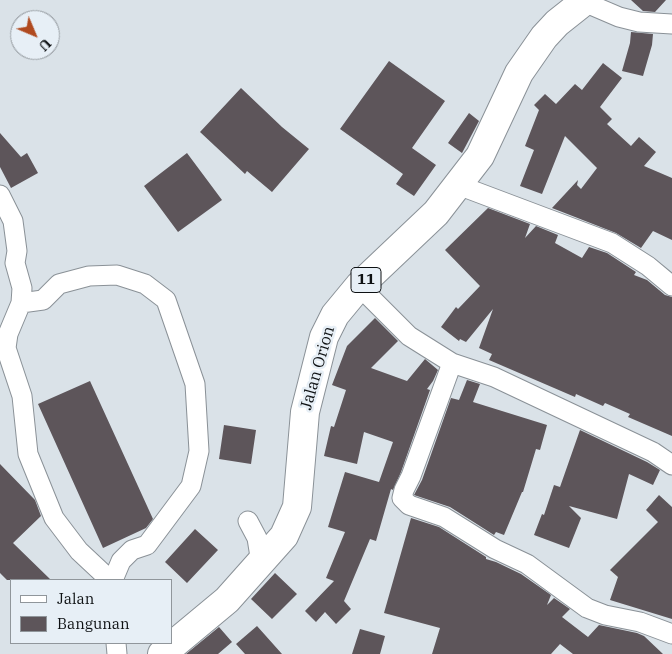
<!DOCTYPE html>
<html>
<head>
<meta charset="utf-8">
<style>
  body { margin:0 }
  #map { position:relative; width:672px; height:654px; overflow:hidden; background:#dae2e8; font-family:"IBM Plex Serif",serif }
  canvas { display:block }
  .legend { position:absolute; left:10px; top:579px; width:162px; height:65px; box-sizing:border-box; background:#e7eff6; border:1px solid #90969b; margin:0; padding:6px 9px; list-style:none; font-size:15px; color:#0e1113 }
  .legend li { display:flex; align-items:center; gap:10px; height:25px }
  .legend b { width:25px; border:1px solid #90969b }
  .north { position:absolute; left:10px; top:10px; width:50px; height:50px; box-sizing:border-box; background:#e7eff6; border:1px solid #90969b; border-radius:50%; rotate:135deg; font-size:14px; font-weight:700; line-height:20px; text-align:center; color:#0e1113 }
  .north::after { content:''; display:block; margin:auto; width:18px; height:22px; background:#b04a1f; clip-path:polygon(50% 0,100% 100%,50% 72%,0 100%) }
</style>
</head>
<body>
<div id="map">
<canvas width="672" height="654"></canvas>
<ul class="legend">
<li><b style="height:6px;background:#fff"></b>Jalan</li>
<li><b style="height:14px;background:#5d555a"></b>Bangunan</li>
</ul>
<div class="north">U</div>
</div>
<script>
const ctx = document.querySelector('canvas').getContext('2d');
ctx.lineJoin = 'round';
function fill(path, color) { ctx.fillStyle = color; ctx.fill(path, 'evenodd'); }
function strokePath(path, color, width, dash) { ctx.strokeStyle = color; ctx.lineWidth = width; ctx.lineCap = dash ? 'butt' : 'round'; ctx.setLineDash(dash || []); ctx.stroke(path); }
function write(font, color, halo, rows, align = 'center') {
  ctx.font = font + ' "IBM Plex Serif",serif'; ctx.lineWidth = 5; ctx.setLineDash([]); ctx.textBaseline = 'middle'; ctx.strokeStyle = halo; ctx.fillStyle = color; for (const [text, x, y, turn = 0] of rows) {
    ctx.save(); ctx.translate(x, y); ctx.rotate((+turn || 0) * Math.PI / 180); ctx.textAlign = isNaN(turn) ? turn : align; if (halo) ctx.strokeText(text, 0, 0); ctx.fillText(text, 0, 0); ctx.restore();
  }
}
const building = new Path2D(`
  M631,0H666L655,12L643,11Z
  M631,32L653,34L652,45L643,76L622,71L630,43Z
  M389,61L445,101L412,148L436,165L414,196L396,184L403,174L340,129Z
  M603,63L622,78L600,107L612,119L607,124L631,146L639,137L656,152L644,166L672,178V240L653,231L641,248L616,233L552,208L578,180L577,185L581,189L597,168L565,136L542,194L520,186L534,150L525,146L539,110L534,105L545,94L556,104L575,84L582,90Z
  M241,88L282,127L309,149L272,192L247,171L245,174L200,132Z
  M469,113L479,121L462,153L448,143Z
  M0,133L21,157L27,153L38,173L11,188L0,167Z
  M187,153L222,200L178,232L144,186Z
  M488,208L530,224L525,238L536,226L558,235L555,243L582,258L589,247L607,253L636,272L634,275L647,280L665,295L672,297V436L628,417L630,414L605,403L603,406L576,394L575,397L489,360L492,354L479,348L493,309L466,342L460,339L459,341L441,327L456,307L458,309L480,286L445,250Z
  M375,318L398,341L371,368L407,381L425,359L438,370L433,381L427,389L430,390L401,472L393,490L391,489L376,541L370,539L344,601L351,609L336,624L325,612L316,622L305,611L334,581L326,578L345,532L328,527L345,472L379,482L393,442L364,432L357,464L324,456L331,426L334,427L346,390L332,385L347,346Z
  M467,380L480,384L473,402L547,425L540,450L536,449L523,492H522L504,535L496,532L494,535L450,507L414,495L422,480L451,398L459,400Z
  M90,381L153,519L146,528L103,548L38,404Z
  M224,425L256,430L251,464L219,459Z
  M580,430L647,462L660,470L653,485L629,474L617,519L569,506L581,518L569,548L534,535L542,514L544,515L554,485L560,487Z
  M0,464L35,500L41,516L13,543L51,580H7L0,573Z
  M659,495L672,507V619L610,600L618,577L610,570L658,522L646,510Z
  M411,518L439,527L486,557V559L496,562L521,574L551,595L547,605L554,598L570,609L562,617L588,637L599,625L637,633L644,636L663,654H573L560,644L551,654H432L440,628L384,613Z
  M195,529L218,550L187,583L165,562Z
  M275,573L297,594L272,619L251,599Z
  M257,626L282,654H245L236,644Z
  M219,627L232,642L218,654H186Z
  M360,629L385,636L380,654H352Z`);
const minor = new Path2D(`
  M584,2L619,17L639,22L672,24
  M458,185L612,243L648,266L672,286
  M0,195L13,221L17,251L15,263L22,288L21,303L8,334L6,348L22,396L28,454L54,518L79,551L110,580
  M359,286L409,336L452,363L494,377L653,452L672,465
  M21,303L43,300L59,284L89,276L117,275L145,284L166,300L195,384L199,451L191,486L147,545L132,550L121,561L113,580
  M452,363L411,476L404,490L402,498L409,505L444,517L495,549L527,564L587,608L605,615L640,622L672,634
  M248,521L257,538L261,563
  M116,643L117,654`);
const highway = new Path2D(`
  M162,654L227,600L284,536L297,507L305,412L324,337L335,315L359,286L436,213L480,156L519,73L544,37L557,23L586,0`);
const shields = [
  [366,280,30]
];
const shieldNames = [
  ["11",366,280]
];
const streetNames = [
  ["Jalan Orion",318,368,-74]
];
fill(building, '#5d555a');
strokePath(minor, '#8a9197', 21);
strokePath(highway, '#8a9197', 30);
strokePath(minor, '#fff', 19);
strokePath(highway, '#fff', 28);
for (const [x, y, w] of shields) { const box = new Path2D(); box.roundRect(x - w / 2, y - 12.5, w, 25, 4); ctx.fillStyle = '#e7eff6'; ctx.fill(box); strokePath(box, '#0e1113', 1); }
write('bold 15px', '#0e1113', null, shieldNames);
write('16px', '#0e1113', '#e7eff6', streetNames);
</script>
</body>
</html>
